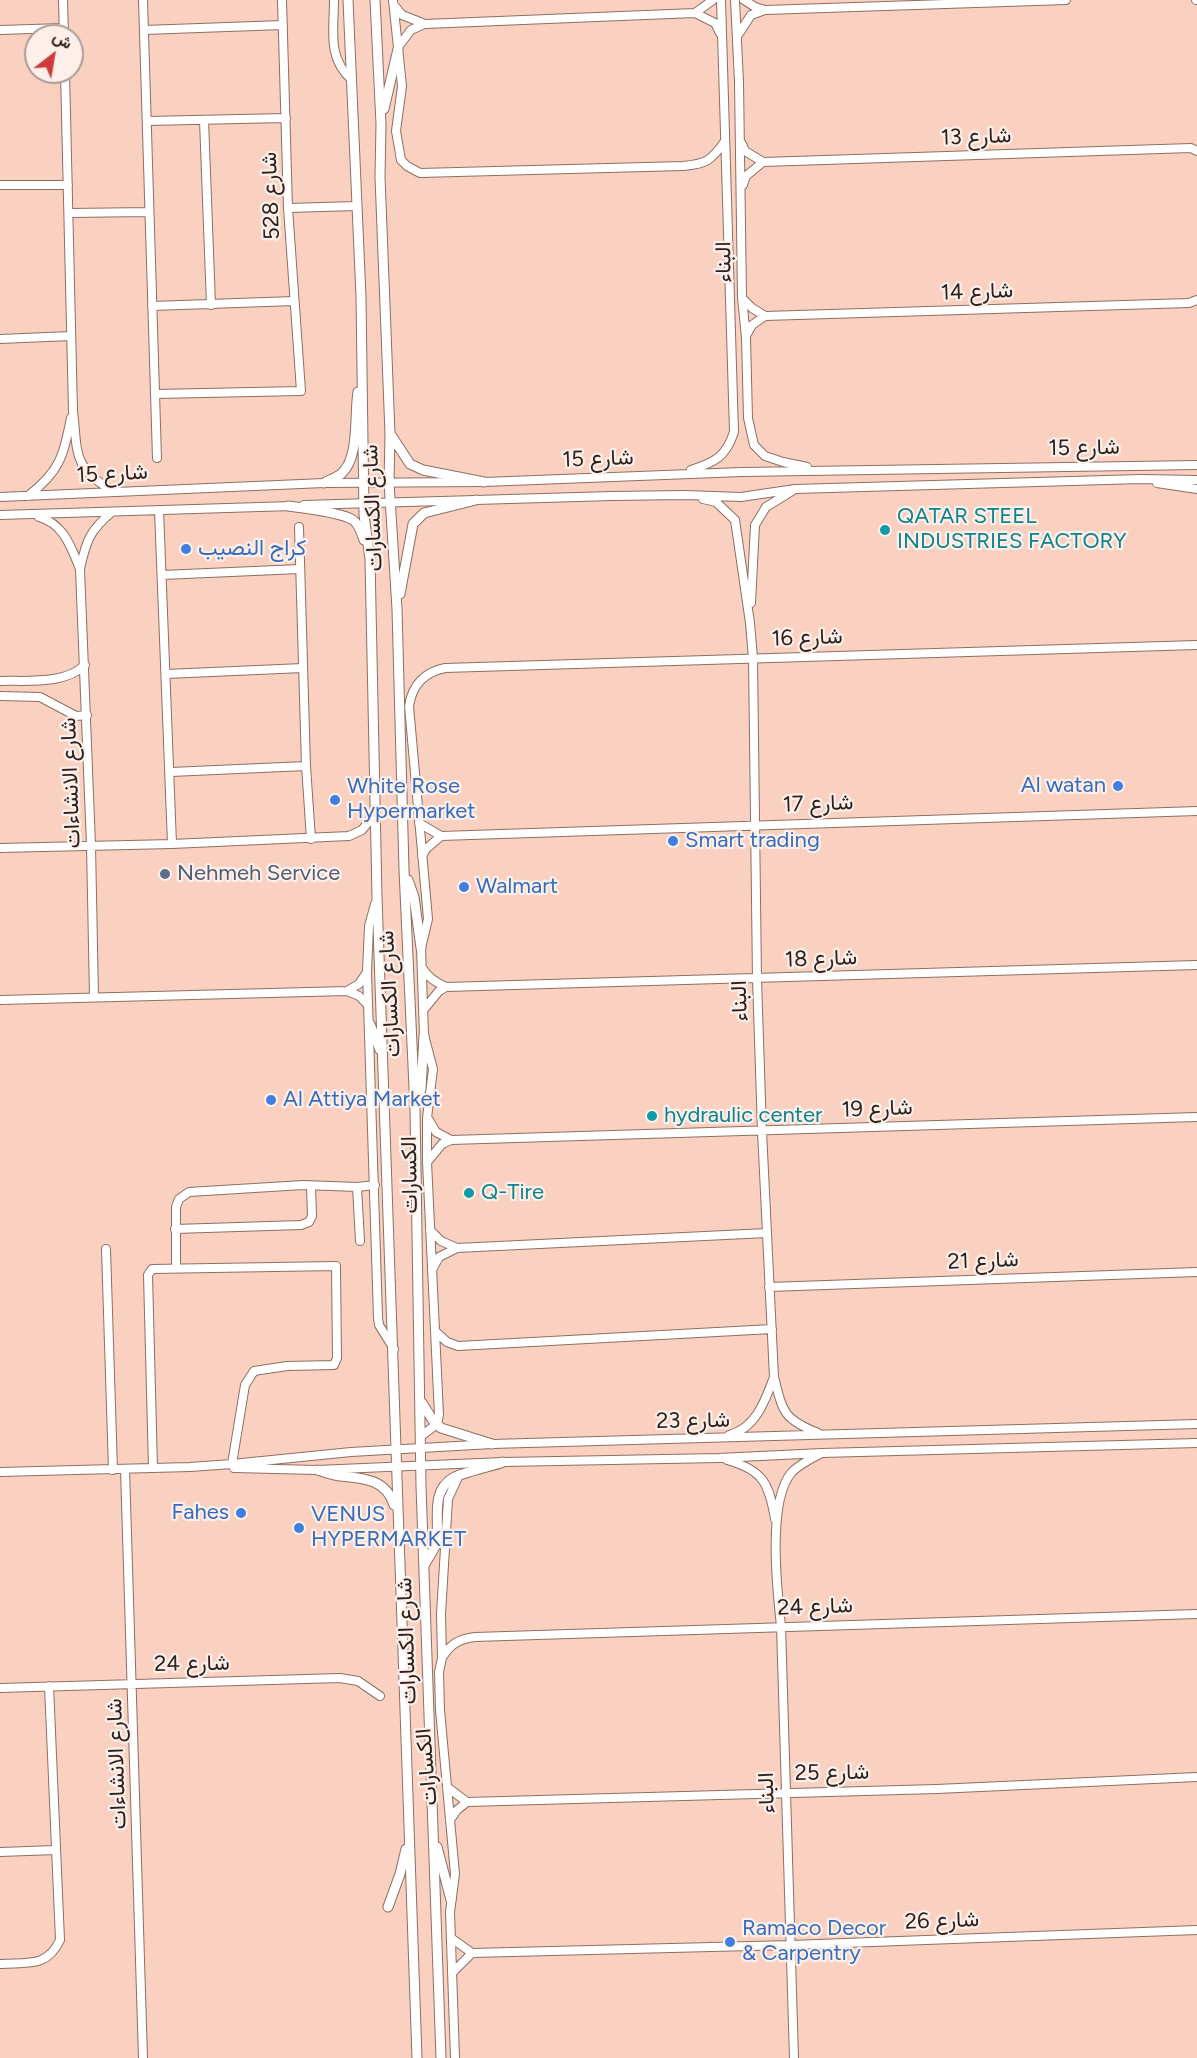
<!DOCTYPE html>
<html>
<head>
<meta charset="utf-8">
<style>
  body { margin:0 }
  #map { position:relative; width:1197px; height:2058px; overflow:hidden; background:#ffddcf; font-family:Figtree,Vazirmatn,sans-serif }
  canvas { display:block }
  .north { position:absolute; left:24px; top:24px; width:60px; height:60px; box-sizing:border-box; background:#fdefe9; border:2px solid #aa9d97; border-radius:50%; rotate:31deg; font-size:16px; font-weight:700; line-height:24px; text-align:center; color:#2e211d }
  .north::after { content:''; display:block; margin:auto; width:21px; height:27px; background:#cb3c3a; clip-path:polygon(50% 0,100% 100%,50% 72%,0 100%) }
</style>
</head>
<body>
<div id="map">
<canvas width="1197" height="2058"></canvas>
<div class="north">ش</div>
</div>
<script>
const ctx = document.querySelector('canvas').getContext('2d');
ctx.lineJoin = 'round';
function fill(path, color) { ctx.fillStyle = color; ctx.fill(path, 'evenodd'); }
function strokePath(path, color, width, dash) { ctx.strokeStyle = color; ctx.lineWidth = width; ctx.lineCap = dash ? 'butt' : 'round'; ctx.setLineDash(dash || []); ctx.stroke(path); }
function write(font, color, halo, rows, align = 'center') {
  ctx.font = font + ' Figtree,Vazirmatn,sans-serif'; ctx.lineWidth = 4.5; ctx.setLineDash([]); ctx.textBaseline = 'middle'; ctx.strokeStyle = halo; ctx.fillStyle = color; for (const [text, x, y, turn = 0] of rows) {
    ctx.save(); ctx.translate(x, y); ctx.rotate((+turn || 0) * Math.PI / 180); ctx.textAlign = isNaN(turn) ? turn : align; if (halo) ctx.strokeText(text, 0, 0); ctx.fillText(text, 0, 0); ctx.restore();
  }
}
const built = new Path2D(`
  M0,0H1197V2058H0ZM36,36H72V72H36Z`);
const minor = new Path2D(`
  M63,0L64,36
  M143,0L157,458
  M334,0C334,31 327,58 352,80
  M393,0L402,86L396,131L401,160L407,166L420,173L683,166C706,164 711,161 725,141
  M735,0L739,82L742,297L746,338L748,418L754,445L765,456L783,462L807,467
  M744,0L755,7L765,10L1066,0
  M1196,0H1197
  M394,5L402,15L425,24L695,13L715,23L720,33
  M695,13L713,0
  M0,30L63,28
  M144,30L283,25
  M738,35L751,15L765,10
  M398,47L411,30L424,24
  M65,72L73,411C78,454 72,467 113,491
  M204,120L211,305
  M147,121L286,118
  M742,144L745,151L763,162L1191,148L1197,151
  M0,185H68
  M743,185L746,176L763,162
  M288,208L357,206
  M69,213L149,212
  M743,299L752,308L765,316
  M152,306L294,301
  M747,334L752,325L765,316L1189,303L1197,300
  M0,339L71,336
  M155,394L301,391L288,208L282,0
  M691,470C715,462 726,457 734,432L721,0
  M1157,483L1197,489
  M28,496C60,471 63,457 71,418
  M0,497L324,483L484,482L742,472L1197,465
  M703,499L716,502L735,520L750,623L753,658L757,979L762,1131L774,1377C783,1412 783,1419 818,1433
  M304,505L612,496L685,495L741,497L795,489L1141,479L1197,480
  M159,510L172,844
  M0,515L292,506
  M39,517C64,524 71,547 80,569
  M299,527L306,766L311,839
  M162,575L300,569
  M751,603L755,525L766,507L792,491
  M166,674L303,668
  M0,681C27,680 64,685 85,665
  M0,696L40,697L76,716L87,715
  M171,772L306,766
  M419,823L441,836L1197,811
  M0,848L172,844L349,836L362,830L375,814
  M422,856L426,849L441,836
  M375,904L369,926L367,972L378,1317L379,1325L394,1349
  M423,969C428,978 437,983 446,987L1197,965
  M347,991L359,984L367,972
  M94,997L91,845L80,569C86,541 90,530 112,512
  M0,1000L347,991L359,996L368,1005
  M425,1008L439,991L446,987
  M429,1120L436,1132L451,1140
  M428,1161L442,1144L451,1140L1197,1117
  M357,1187L360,1241
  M175,1229L301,1225L309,1222L312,1216L311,1186
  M430,1230L441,1241L457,1248L767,1233
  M106,1249L113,1470
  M176,1268V1207L179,1199L189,1192L303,1185L357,1187L375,1185
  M432,1270L439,1257L457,1248
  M769,1287L1197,1272
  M435,1331L447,1342L458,1346L772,1329
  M729,1435C756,1428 765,1401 774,1377
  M421,1436L437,1424L439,1415L427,1162V1118L433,1069L424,1035L421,948L428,919L409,706C412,686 424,672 445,668L1197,645
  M727,1460C763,1470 769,1483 775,1519
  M153,1468L148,1275L152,1269L336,1266L337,1358L334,1365L287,1366L254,1371L245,1385L232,1464
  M234,1468L317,1470L503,1462L719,1458L822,1453L1197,1443
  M125,1469L143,2058
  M0,1472L190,1467L232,1464L351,1452L492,1444L1197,1424
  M442,1658C450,1644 459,1639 475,1637L1197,1614
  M0,1688L340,1678L358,1681L380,1696
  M447,1787L467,1802L937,1789L1197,1777
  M450,1820L457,1810L467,1802
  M0,1852L56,1850
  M451,1938L472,1953L791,1945L1197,1930
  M0,1964C27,1962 47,1968 60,1940L49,1686
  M452,1973L472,1953
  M455,2058L450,1912L455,1874L440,1710L439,1672L442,1658L441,1614L448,1499L459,1475
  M794,2058L781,1626C777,1589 767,1500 792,1472C800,1464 810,1459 820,1454`);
const tertiary = new Path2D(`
  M348,0L361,297L364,515L370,559L377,897L417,2058
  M375,0L381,124L380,177L390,434L389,482L397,609L404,870L415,1109L421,1486L441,2058
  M384,109L398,49
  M391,435L410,464L423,470L484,482
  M324,483C329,480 336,478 341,474C360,458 354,415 358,392
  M288,506C303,508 341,512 353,520C359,524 362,534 364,540
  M400,594L413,524L424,513L476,500
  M408,880L414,897L421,948
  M370,1024L380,1050
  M417,1101L421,1089L424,1035
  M422,1403L434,1422L441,1428L492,1444
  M317,1470C325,1472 332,1475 340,1476C363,1478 386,1479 394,1505
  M425,1564C428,1558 434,1550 436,1544C441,1522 429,1492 453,1478C463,1472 490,1467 503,1462
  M437,1847L451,1900
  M388,1907L400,1874L406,1849`);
const markers = [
  [885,530,6,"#0f9aa8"],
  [186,549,6,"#3f7fe0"],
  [1118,786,6,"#3f7fe0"],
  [335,800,6,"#3f7fe0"],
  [673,841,6,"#3f7fe0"],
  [165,874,6,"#5c6f8a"],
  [464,887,6,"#3f7fe0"],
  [271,1100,6,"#3f7fe0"],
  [652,1116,6,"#0f9aa8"],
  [469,1193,6,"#0f9aa8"],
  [241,1513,6,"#3f7fe0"],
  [299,1528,6,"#3f7fe0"],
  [730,1942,6,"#3f7fe0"]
];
const streetNames = [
  ["شارع 13",976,137,-2],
  ["شارع 528",271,196,-92],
  ["البناء",724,262,-91],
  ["شارع 14",977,292,-2],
  ["شارع 15",1084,448,-1],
  ["شارع 15",598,459,-2],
  ["شارع 15",112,474,-3],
  ["شارع الكسارات",373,508,-92],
  ["شارع 16",807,638,-2],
  ["شارع الانشاءات",71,783,-92],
  ["شارع 17",818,804,-2],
  ["شارع 18",821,959,-2],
  ["شارع الكسارات",390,994,-93],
  ["البناء",740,1001,-92],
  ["شارع 19",877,1109,-2],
  ["الكسارات",410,1175,-91],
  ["شارع 21",983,1261,-2],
  ["شارع 23",693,1421,-1],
  ["شارع 24",815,1607,-2],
  ["شارع الكسارات",407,1641,-92],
  ["شارع 24",192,1664,-1],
  ["شارع الانشاءات",117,1764,-92],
  ["الكسارات",427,1767,-95],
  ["شارع 25",832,1773,-1],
  ["البناء",767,1793,-92],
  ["شارع 26",942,1921,-2]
];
const cultureNames = [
  ["QATAR STEEL",897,517],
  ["INDUSTRIES FACTORY",897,542],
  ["hydraulic center",664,1116],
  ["Q-Tire",481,1193]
];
const shopNames = [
  ["كراج النصيب",198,549],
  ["Al watan",1106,786,"right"],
  ["White Rose",347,787],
  ["Hypermarket",347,812],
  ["Smart trading",685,841],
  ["Walmart",476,887],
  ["Al Attiya Market",283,1100],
  ["Fahes",229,1513,"right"],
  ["VENUS",311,1515],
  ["HYPERMARKET",311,1540],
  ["Ramaco Decor",742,1929],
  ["& Carpentry",742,1954]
];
const serviceNames = [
  ["Nehmeh Service",177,874]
];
fill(built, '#fad1c0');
strokePath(minor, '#8d6f63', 10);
strokePath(tertiary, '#8d6f63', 11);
strokePath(minor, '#fff', 8);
strokePath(tertiary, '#fff', 9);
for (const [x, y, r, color] of markers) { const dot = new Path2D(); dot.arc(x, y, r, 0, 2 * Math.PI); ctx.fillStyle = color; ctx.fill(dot); strokePath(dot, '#fdefe9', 2); }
write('22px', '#2e211d', '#fdefe9', streetNames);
write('22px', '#0d838f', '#fdefe9', cultureNames, 'left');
write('22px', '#366cbe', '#fdefe9', shopNames, 'left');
write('22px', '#4e5e75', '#fdefe9', serviceNames, 'left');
</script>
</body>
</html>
